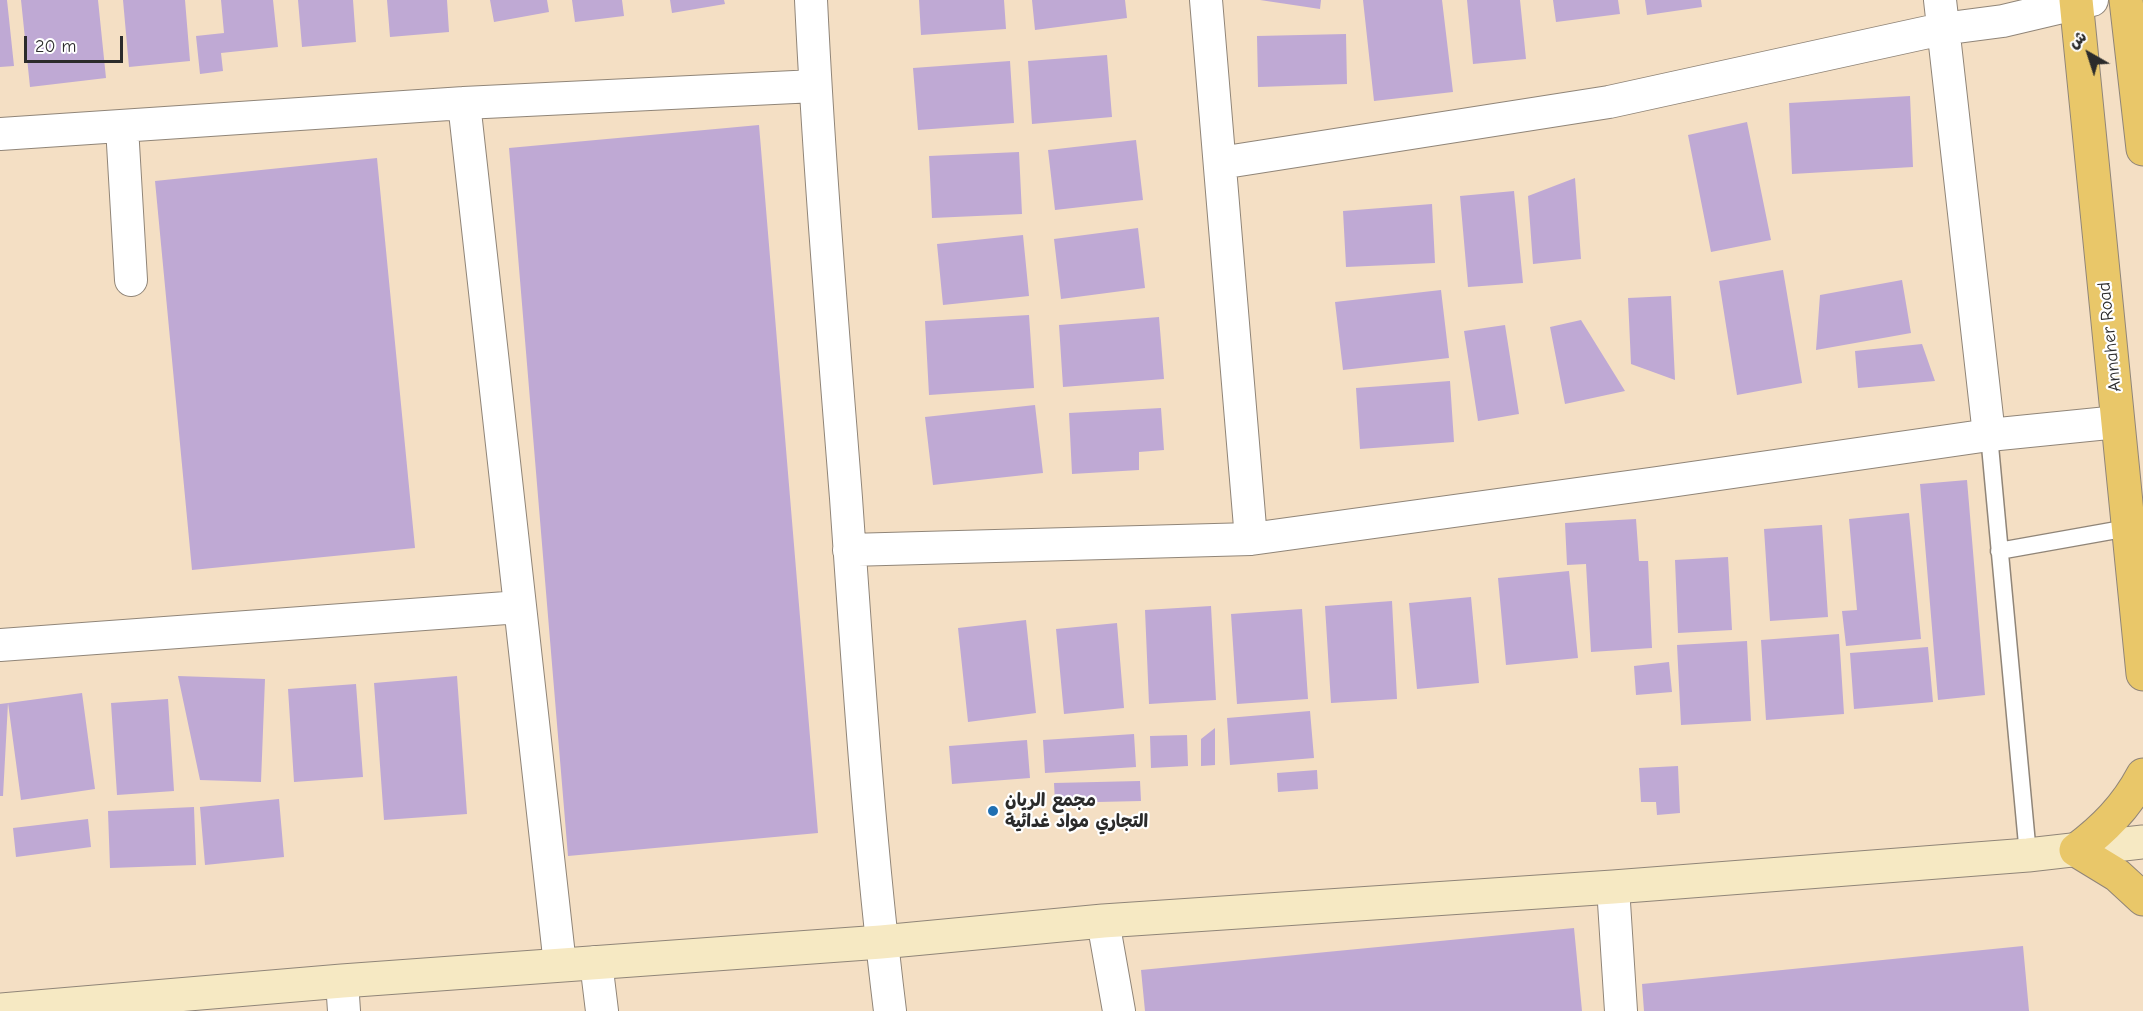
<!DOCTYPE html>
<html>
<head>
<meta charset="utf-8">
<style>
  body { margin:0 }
  #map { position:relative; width:2143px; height:1011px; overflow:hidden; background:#f4dfc4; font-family:"Comic Neue","Playpen Sans Arabic",sans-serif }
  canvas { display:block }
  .north { position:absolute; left:2059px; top:24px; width:60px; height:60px; -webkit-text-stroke:4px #fff; paint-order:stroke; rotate:321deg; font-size:16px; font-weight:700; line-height:24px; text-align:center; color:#2b2b2b }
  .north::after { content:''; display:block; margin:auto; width:21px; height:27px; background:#2b2b2b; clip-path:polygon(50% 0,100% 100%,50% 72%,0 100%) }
  .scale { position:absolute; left:24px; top:36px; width:99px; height:27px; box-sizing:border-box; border:3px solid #2b2b2b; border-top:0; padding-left:8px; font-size:18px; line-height:21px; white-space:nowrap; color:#2b2b2b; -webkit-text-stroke:4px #fff; paint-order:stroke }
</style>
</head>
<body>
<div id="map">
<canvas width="2143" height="1011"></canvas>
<div class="north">ش</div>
<div class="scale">20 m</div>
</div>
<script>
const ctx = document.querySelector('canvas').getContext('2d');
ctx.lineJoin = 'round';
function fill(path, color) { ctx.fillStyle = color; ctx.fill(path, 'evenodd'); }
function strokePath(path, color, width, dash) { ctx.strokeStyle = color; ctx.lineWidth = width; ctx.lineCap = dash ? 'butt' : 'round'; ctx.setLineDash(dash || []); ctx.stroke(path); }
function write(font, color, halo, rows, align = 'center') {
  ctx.font = font + ' "Comic Neue","Playpen Sans Arabic",sans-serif'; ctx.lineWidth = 4.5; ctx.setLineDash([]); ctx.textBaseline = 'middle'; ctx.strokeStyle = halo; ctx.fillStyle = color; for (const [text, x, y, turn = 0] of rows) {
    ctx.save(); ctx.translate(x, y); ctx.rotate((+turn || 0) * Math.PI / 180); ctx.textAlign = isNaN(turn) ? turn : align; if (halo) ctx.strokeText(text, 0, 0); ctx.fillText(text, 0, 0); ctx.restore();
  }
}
const building = new Path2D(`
  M0,0H7L14,66L0,67Z
  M21,0H98L106,78L30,87Z
  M123,0H185L190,61L129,67Z
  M221,0H273L278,47L221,53L223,71L200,74L196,36L224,33Z
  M298,0H353L356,42L302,47Z
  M387,0H447L449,32L390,37Z
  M490,0H547L549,12L494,22Z
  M572,0H622L624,16L575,22Z
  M670,0H724L725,4L672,13Z
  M919,0H1004L1006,29L921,35Z
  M1032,0H1125L1127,18L1035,30Z
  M1260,0H1321L1320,9Z
  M1363,0H1442L1453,92L1374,101Z
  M1467,0H1520L1526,59L1473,64Z
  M1553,0H1618L1620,14L1556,22Z
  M1645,0H1701L1702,7L1647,15Z
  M1346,34L1347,84L1258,87L1257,36Z
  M1107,55L1112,117L1032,124L1028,61Z
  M1010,61L1014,123L918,130L913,68Z
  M1910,96L1913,167L1792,174L1789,103Z
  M1747,122L1771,240L1711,252L1688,135Z
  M759,125L818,833L568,856L509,148Z
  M1136,140L1143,200L1055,210L1048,150Z
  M1019,152L1022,214L932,218L929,156Z
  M377,158L415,548L192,570L155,181Z
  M1575,178L1581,259L1533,264L1528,196Z
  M1514,191L1523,283L1468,287L1460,196Z
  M1432,204L1435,263L1346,267L1343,211Z
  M1138,228L1145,288L1061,299L1054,239Z
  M1023,235L1029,296L943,305L937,244Z
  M1783,270L1802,383L1737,395L1719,281Z
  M1902,280L1911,333L1816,350L1820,295Z
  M1441,290L1449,358L1343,370L1335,302Z
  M1671,296L1675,380L1631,364L1628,298Z
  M1029,315L1034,388L929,395L925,321Z
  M1159,317L1164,379L1063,387L1059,325Z
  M1581,320L1625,391L1565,404L1550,327Z
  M1505,325L1519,414L1478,421L1464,331Z
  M1922,344L1935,381L1858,388L1855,351Z
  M1450,381L1454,442L1360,449L1356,388Z
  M1035,405L1043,473L933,485L925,417Z
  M1161,408L1164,450L1139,452V470L1072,474L1069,413Z
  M1967,480L1985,695L1938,700L1920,484Z
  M1909,513L1921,639L1846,646L1842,611L1857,610L1849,519Z
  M1636,519L1639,561H1648L1652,648L1591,652L1586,564L1567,565L1565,523Z
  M1822,525L1828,617L1770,621L1764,529Z
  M1728,557L1732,630L1678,633L1675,560Z
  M1569,571L1578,658L1506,665L1498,578Z
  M1471,597L1479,683L1417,689L1409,603Z
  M1392,601L1397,699L1331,703L1325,606Z
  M1211,606L1216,700L1149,704L1145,610Z
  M1302,609L1308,699L1237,704L1231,614Z
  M1026,620L1036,713L968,722L958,628Z
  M1117,623L1124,708L1064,714L1056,629Z
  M1839,634L1844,714L1766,720L1761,640Z
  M1747,641L1751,721L1681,725L1677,645Z
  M1928,647L1933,702L1854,709L1850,653Z
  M1669,662L1672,692L1636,695L1634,666Z
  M178,676L265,679L261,782L200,780Z
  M457,676L467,814L384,820L374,683Z
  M356,684L363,777L294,782L288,689Z
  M82,693L95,789L21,800L8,703Z
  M168,699L174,791L117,795L111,703Z
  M8,703L3,796H0V704Z
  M1310,711L1314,758L1230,765L1227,718Z
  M1215,728V765L1201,766V739Z
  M1134,734L1136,767L1045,773L1043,740Z
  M1187,735L1188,766L1151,768L1150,736Z
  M1027,740L1030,778L952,784L949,746Z
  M1678,766L1680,813L1657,815L1656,802H1641L1639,768Z
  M1317,770L1318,789L1278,792L1277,773Z
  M1140,781L1141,801L1055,803L1054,783Z
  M279,799L284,857L205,865L200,807Z
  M194,807L196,865L110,868L108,811Z
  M88,819L91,847L16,857L13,828Z
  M1574,928L1582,1011H1145L1141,970Z
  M2023,946L2029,1011H1644L1642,984Z`);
const lane = new Path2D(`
  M1989,435L2028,855
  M1999,551L2128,528`);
const street = new Path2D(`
  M811,0C819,166 833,332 846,498C858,669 869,841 890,1011
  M1206,0L1251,539
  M1940,0L1989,435
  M464,103L560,965
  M122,127L131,280
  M0,134L464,103L815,86
  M1220,163L1609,102L1942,29L2003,21L2092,0
  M849,550L1251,539L1657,483L1989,435L2118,422
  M0,645L520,607
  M1613,887L1621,1011
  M1103,921L1119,1011
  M596,962L602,1011
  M342,981L344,1011`);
const secondary = new Path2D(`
  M0,1010L342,981L881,942L1103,921L1613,887L2028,855L2143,842`);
const primary = new Path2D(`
  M2076,0L2143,674
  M2126,0L2143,149
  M2143,775C2126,807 2104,829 2076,850L2117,875L2143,899`);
const markers = [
  [993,811,6,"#1f6fb2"]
];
const streetNames = [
  ["Annaher Road",2110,337,-96]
];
const poiNames = [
  ["مجمع الريان",1005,801],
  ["التجاري مواد غدائية",1005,822]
];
fill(building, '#bfa9d4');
strokePath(lane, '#908578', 19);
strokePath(street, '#908578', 34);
strokePath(secondary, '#908578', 35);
strokePath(primary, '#908578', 35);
strokePath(lane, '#fff', 16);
strokePath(street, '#fff', 32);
strokePath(secondary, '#f6e9c3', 33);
strokePath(primary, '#e9c769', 33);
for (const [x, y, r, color] of markers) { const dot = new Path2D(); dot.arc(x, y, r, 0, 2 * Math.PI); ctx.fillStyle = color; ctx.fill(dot); strokePath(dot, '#fff', 2); }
write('18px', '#2b2b2b', '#fff', streetNames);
write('bold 18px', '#2b2b2b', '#fff', poiNames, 'left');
</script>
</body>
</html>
